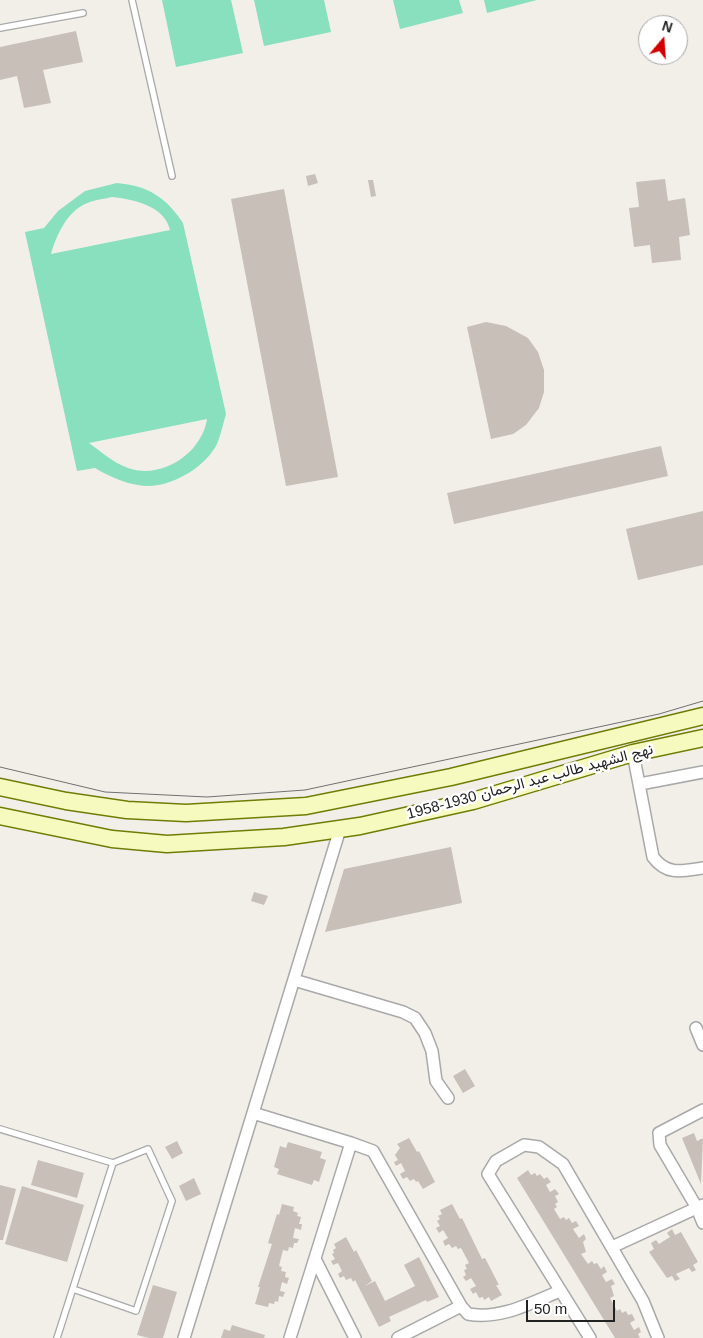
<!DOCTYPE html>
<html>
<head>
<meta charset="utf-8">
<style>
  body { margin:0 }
  #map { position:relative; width:703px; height:1338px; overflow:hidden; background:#f2efe9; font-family:Helvetica,sans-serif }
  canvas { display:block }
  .north { position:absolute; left:638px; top:15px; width:50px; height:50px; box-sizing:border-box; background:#fff; border:1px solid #a7a7a7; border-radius:50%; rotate:18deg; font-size:14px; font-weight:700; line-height:20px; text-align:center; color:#222 }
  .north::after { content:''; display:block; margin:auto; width:18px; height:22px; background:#d40000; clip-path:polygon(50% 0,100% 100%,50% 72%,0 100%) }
  .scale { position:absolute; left:526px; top:1300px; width:89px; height:22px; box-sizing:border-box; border:2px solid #222; border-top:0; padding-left:6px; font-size:15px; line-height:18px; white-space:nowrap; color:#222; -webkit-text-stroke:4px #fff; paint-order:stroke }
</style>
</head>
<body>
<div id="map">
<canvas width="703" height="1338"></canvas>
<div class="north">N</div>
<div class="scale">50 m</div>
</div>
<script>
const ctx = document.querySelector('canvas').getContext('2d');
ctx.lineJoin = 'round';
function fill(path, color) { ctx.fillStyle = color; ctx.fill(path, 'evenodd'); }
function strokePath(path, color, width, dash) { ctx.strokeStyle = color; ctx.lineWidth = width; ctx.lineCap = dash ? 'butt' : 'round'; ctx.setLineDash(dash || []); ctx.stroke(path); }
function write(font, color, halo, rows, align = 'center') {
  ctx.font = font + ' Helvetica,Vazirmatn,sans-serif'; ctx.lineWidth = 5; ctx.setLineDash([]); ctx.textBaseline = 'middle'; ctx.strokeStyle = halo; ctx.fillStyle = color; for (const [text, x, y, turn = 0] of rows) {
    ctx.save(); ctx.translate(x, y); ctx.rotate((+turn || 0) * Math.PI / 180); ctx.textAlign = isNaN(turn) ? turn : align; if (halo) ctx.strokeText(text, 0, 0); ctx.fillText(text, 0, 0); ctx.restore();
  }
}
const pitch = new Path2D(`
  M162,0H231L243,53L176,67Z
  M254,0H324L331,32L264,46Z
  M393,0H459L463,13L400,29Z
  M484,0H537L487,13Z
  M117,183C148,186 166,197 183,223L226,414C223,424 221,434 217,444C206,466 175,485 150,486C130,486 112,478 95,468L77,471L25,232L44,228L58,211L85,191ZM112,197C133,199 165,206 170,230L51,254C56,236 67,212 85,204C93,200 104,199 112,197ZM207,419C202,453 162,480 128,468C112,462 103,453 89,443Z`);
const building = new Path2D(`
  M76,31L83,62L43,70L51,103L24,108L17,76L0,80V47Z
  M315,174L318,183L308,186L306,176Z
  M665,179L668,201L685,198L690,235L679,237L681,260L652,263L650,245L634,247L629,208L639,207L636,182Z
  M368,180H373L376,196L371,197Z
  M284,189L338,477L286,486L231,199Z
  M486,322L506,326L528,338L538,352L544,370V392L539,408L526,425L513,434L491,439L467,327Z
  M661,446L668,476L454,524L447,493Z
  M703,511V565L638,580L626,529Z
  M451,847L462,903L325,932L344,869Z
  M254,892L268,896L264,905L251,901Z
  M465,1069L475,1086L463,1093L453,1076Z
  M694,1133L697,1141L703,1138L701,1184L682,1138Z
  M409,1138L417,1152L419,1151L435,1182L423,1189L418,1181L416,1182L414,1179L410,1181L407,1177L403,1179L400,1174L405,1171L401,1163L396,1166L394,1162L398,1160L395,1155L400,1148L397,1144Z
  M177,1141L183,1153L172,1159L165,1147Z
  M288,1142L322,1152L320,1158L326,1160L319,1182L314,1180L312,1185L277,1174L279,1169L274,1167L280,1146L286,1148Z
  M38,1160L84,1173L77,1198L31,1185Z
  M528,1170L531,1175L535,1173L537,1176L540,1174L544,1179L547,1177L551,1182L546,1185L550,1192L555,1189L559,1194L555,1196L558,1202L555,1204L557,1207L554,1209L560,1219L564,1217L566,1220L569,1218L572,1223L576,1221L579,1226L573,1229L579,1238L584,1234L586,1239L583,1242L586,1252L581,1254L588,1264L592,1261L594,1264L597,1263L601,1269L604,1266L607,1272L602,1275L606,1282L612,1279L615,1284L611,1286L614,1296L610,1298L617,1311L620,1309L622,1313L626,1311L628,1315L632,1314L635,1320L630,1323L634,1330L639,1327L641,1332L638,1334L640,1338H615L517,1178Z
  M194,1178L201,1194L186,1201L179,1186Z
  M0,1185L16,1189L3,1240H0Z
  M22,1186L84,1205L67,1262L5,1244Z
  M282,1204L294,1207L293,1211L298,1213L297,1216L301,1217L299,1224H302L301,1230L295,1228L293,1238L299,1239L297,1243H294L293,1248L289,1247L288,1251L283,1250L279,1266L282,1267L281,1271L286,1272L285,1277L289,1278L287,1284L282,1282L280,1291L285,1292L283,1297L279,1296L278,1302L275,1301L274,1304L269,1303L268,1307L255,1304L260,1287H258L272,1244L268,1243L277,1214L279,1215Z
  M452,1204L460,1219L462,1218L482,1259L485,1258L499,1285H496L502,1295L491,1301L489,1297L484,1300L483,1297L479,1298L476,1292L473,1294L470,1289L476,1286L471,1278L466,1281L463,1277L466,1275L464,1270L467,1269L465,1265L469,1263L461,1248L458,1249L456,1246L452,1248L449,1244L445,1246L443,1241L448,1238L443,1230L439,1233L436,1228L440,1226L437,1221L440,1219L438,1216L442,1214L440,1210Z
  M672,1229L675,1235L681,1232L698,1262L693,1265L696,1270L692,1272L689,1268L676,1274L680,1279L675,1281L672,1276L667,1278L649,1252L654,1249L651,1243L656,1240L659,1244L670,1237L667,1233Z
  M346,1237L354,1252L356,1250L372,1281L365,1286L375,1281L385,1301L415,1286L404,1265L419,1257L439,1297L427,1302L426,1300L389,1317L391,1321L379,1327L355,1280L353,1282L351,1278L346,1280L344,1276L340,1278L338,1274L342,1271L338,1263L333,1265L331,1261L335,1259L332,1254L334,1253L333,1250L336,1248L334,1244Z
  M153,1285L177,1292L163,1338H149L137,1335Z
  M232,1325L265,1335L264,1338H221L224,1329L230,1331Z`);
const lane = new Path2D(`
  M132,0L172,176
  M0,28L83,13
  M0,1129L113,1163L57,1338
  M73,1289L136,1311L172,1201L148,1149L113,1163`);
const street = new Path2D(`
  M633,753L653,857C667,876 683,871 703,868
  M640,784L703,772
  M294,980L403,1012L415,1018L425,1033L432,1051L436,1081L448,1098
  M696,1028L703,1045
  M703,1110L659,1133L660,1145L697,1208L703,1223
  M253,1113L351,1143L290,1338
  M351,1143L373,1151L461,1306L398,1338
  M612,1247L703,1205
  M315,1259L355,1338
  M461,1306L468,1314C500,1320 531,1303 560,1291
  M184,1338L340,829
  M590,1338L488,1174L496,1161L524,1145L539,1147L563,1164L643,1301L658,1338`);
const secondary = new Path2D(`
  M0,787L66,801L127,810L186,813L306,806L451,777L703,716
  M0,816L112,839L167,844L284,837L360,826L473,801L633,753L703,738`);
const tram = new Path2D(`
  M0,767L105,792L207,797L305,790L659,714L703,701`);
const streetNames = [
  ["نهج الشهيد طالب عبد الرحمان 1930-1958",530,782,-15]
];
fill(pitch, '#88e0be');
fill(building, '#c7bfb8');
strokePath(lane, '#a9a9a9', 8);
strokePath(street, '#a9a9a9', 14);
strokePath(secondary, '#707d05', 19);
strokePath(lane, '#fff', 5.5);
strokePath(street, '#fff', 11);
strokePath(secondary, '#f7fabf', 16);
strokePath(tram, '#707070', 1);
write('15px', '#222', '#fff', streetNames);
</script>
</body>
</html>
